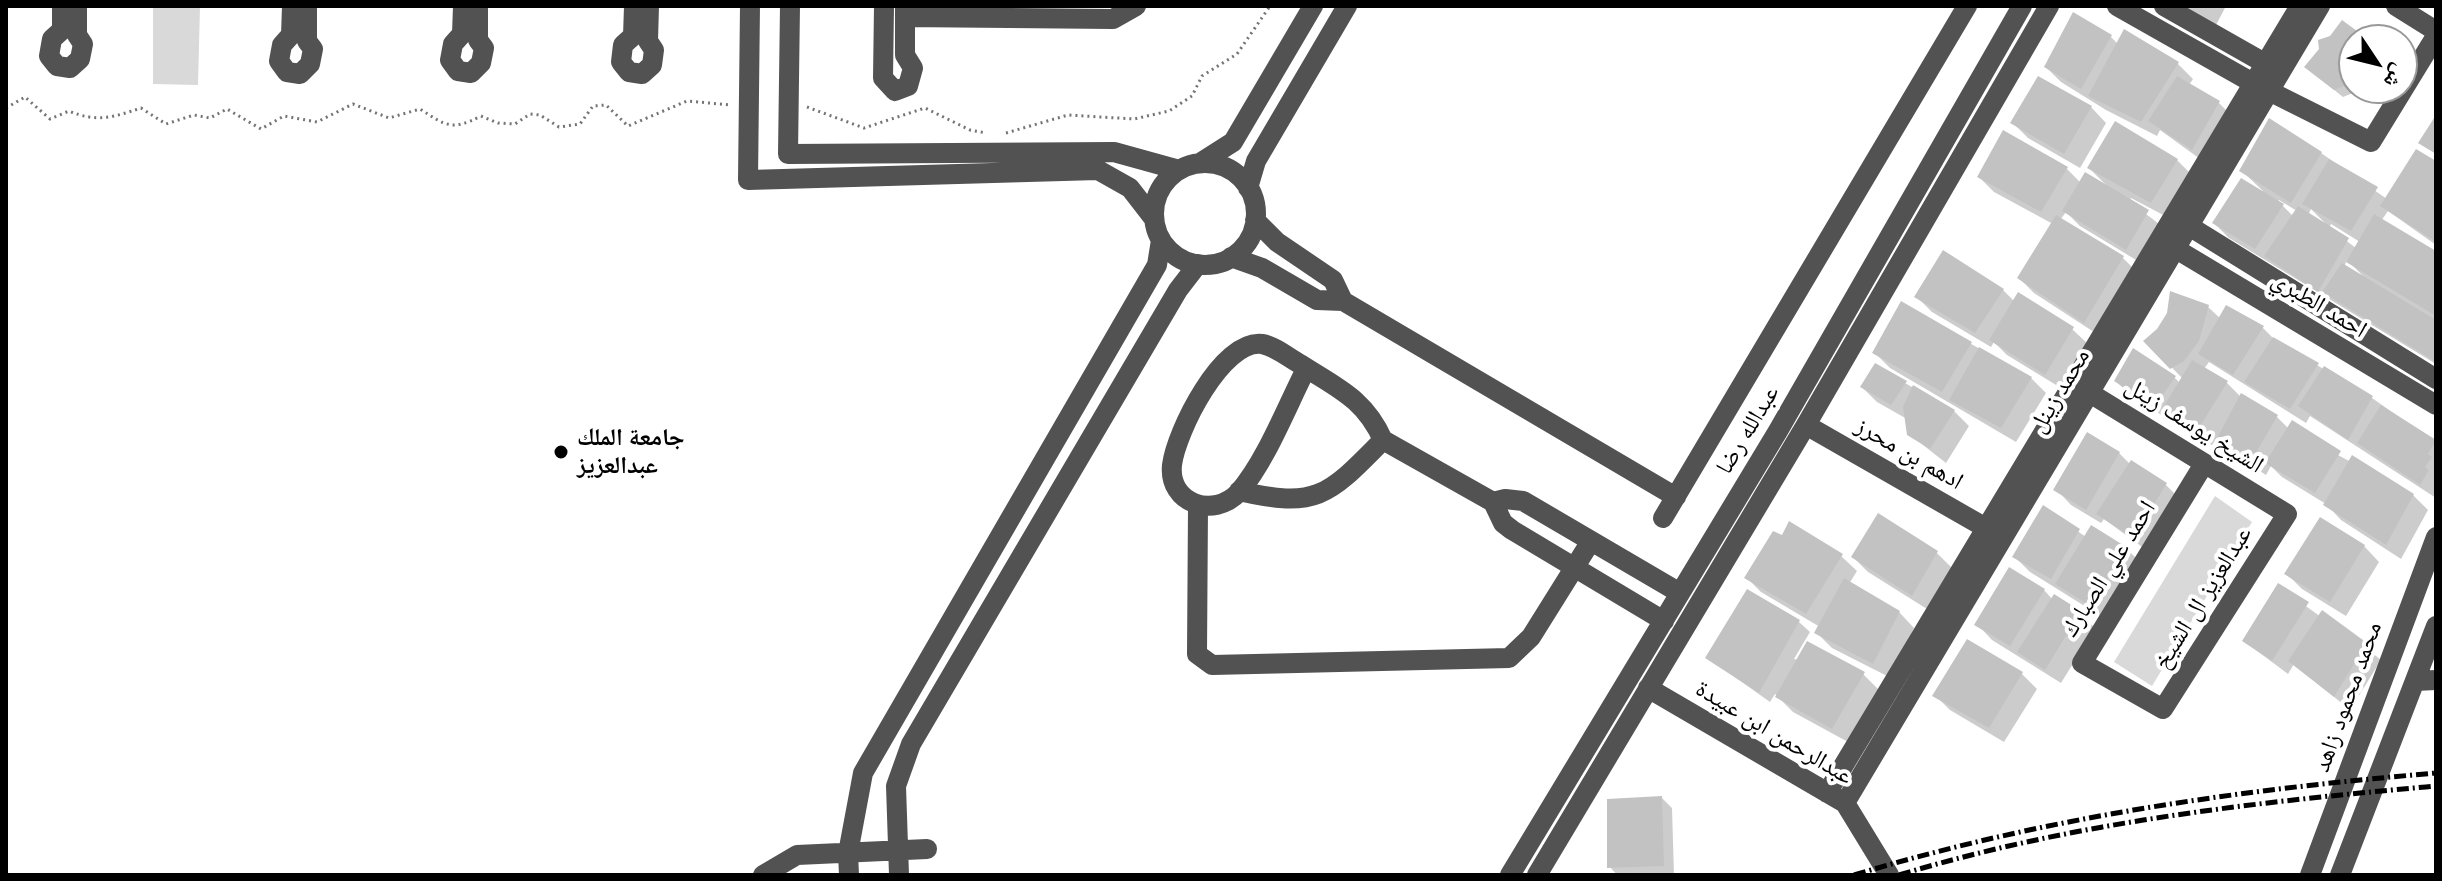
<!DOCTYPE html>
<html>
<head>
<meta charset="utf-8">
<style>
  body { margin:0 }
  #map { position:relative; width:2442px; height:881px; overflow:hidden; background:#fff; font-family:"PT Sans","Noto Naskh Arabic",sans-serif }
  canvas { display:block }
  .frame { position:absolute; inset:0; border:8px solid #000; pointer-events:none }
  .north { position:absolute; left:2338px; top:24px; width:80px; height:80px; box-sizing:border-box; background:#fff; border:2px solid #999; border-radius:50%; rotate:125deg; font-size:22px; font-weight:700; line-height:32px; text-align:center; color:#000 }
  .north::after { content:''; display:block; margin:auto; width:28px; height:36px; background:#000; clip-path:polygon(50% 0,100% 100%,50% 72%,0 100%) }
</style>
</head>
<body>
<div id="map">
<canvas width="2442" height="881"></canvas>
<div class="frame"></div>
<div class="north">ش</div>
</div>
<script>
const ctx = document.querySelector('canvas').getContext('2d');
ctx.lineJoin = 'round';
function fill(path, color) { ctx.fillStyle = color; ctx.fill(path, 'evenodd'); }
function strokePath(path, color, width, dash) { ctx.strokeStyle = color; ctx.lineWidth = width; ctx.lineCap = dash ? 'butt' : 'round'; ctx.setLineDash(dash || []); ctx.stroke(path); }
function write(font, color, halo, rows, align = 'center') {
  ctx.font = font + ' "PT Sans","Noto Naskh Arabic",sans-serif'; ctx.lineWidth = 8; ctx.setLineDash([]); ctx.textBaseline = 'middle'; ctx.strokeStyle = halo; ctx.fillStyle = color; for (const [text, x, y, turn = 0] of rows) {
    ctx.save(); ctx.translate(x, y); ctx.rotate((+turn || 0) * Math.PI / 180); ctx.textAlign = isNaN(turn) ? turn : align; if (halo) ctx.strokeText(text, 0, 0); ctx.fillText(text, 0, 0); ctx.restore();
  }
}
const green = new Path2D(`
  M153,6H200L198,85L153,84Z
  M2215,496L2252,522L2152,686L2114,662Z`);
const shadow = new Path2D(`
  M2175,6H2226L2215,27Z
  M2124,32L2178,64L2193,79L2189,85L2219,103L2234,118L2207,164L2160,130L2157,136L2106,110L2061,82L2046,67L2111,37L2118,44Z
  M2356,33L2367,34L2373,40H2354V88H2365L2343,97L2314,74Z
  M2091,107L2106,123L2080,168L2028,138L2013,123Z
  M2004,133L2067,169L2081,183L2107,186L2089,168L2177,160L2192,175L2167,217L2131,198L2129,201L2163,227L2141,263L2080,226L2066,212L2060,220L2123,258L2138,273L2100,336L2034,293L2019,278L2053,224L1994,192L1979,177Z
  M2321,153L2387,199L2436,164V245L2388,211L2381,221L2436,254V364L2229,238L2214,223L2263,191L2241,170ZM2279,200L2297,211L2293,216L2278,201ZM2311,209L2325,223L2308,215ZM2331,224L2360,242L2356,248L2329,228ZM2347,260L2364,277L2344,267Z
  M2003,290L2014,301L2072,329L2088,344L2061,388L2007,355L1994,342L1991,347L1932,312L1917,297Z
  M1901,304L2031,378L2046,393L2016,442L1890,368L1875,353Z
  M2208,307L2221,319L2263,328L2275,340L2372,398L2436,443V498L2310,416L2306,423L2209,362L2204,369L2227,383L2241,397L2277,417L2289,429L2413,495L2428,510L2401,559L2341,520L2326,504L2282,477L2271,466L2266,475L2233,454L2217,438L2212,445L2179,426L2131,396L2116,381L2174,377L2180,383L2183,379L2146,341Z
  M1905,383L1954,411L1969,426L1946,463L1909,434L1907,419L1877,402L1862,387Z
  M2119,453L2130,464L2166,485L2181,500L2149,552L2104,519L2101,523L2071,505L2056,489Z
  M2044,508L2086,537L2092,528L2127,549L2142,564L2107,620L2030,572L2015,557Z
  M1879,516L1937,553L1952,568L1927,609L1868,572L1853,557Z
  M2321,520L2364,546L2379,562L2346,616L2302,589L2287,574Z
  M1841,556L1857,571L1849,584L1899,612L1914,628L1889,677L1832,648L1817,633L1820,627L1761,592L1746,577Z
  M2278,586L2321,617L2323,613L2381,660L2350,710L2294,664L2288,674L2244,641Z
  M2044,590L2053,600L2080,613L2095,628L2061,683L1992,640L1977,624Z
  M1748,592L1799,622L1810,632L1794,659L1863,674L1878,689L1848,742L1793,712L1775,694L1770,702L1708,658Z
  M1967,642L2022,674L2037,689L2004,742L1950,710L1935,695Z
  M1662,798L1672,808L1674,875H1617L1610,867Z`);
const building = new Path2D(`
  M2073,12L2112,35L2081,89L2044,67Z
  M2342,20L2357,31L2368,32L2369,40H2354V82L2334,90L2304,67L2319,49L2318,40L2330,36Z
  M2124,29L2179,62L2141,122L2088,96Z
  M2038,76L2092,106L2064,154L2010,123Z
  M2177,76L2220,101L2192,150L2148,121Z
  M2436,115V154L2418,143Z
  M2269,118L2322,152L2291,203L2239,171Z
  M2115,121L2178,159L2151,203L2087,168Z
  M2003,130L2068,167L2041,212L1977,177Z
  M2416,149L2436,161V242L2380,206Z
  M2329,159L2378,187L2351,231L2302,204Z
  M2085,172L2149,210L2126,250L2062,211Z
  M2241,178L2284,204L2255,249L2212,223Z
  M2298,206L2349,238L2318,292L2264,256Z
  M2374,214L2436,251V316L2346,262Z
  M2056,215L2124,256L2084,323L2017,278Z
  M1943,250L2004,289L1975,333L1914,297Z
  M2342,263L2436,320V362L2322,292Z
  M2170,291L2209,305L2199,341L2184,361L2170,369L2143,341L2157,329L2167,313Z
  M2018,292L2074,327L2045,375L1989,340Z
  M1901,301L1972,342L1942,392L1872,353Z
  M2226,305L2264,326L2233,375L2198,354Z
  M2273,337L2319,363L2290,409L2244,382Z
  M1979,347L2032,377L2001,428L1949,400Z
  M2133,348L2176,376L2154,407L2114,381Z
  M2192,360L2228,381L2197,431L2161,411Z
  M1875,363L1907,381L1891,405L1860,387Z
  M2324,366L2373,396L2348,440L2298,406Z
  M1913,385L1955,410L1930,449L1907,435L1903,407Z
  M2241,393L2278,415L2251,461L2216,440Z
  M2381,405L2436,440L2428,454L2432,457L2425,467L2429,470L2420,485L2357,443Z
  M2292,420L2341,451L2315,493L2265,463Z
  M2087,432L2120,452L2086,510L2053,490Z
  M2352,455L2414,494L2386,545L2323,505Z
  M2131,460L2167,483L2133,538L2096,514Z
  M2043,505L2080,529L2051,579L2012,557Z
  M1878,513L1938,551L1912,596L1851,557Z
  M2320,517L2365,545L2330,602L2284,574Z
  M1789,521L1843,554L1806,614L1744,578L1773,531L1782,535Z
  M2091,525L2128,548L2091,606L2055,584Z
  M2009,567L2045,589L2010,646L1974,625Z
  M1844,578L1900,611L1873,664L1814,633Z
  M2278,583L2309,602L2272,661L2242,641Z
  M1747,589L1800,620L1759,693L1705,658Z
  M2054,594L2081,611L2045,670L2017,652Z
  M2322,610L2367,643L2334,697L2288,661Z
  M1967,639L2023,672L1989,728L1932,696Z
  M1807,641L1865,672L1832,729L1775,697Z
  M1662,796L1664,866L1607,868V799Z`);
const path = new Path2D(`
  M807,107L864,128L925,108L970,130L986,133
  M6,108L25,97L50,119L69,111C97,123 114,117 141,108L166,124L194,115L210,118L227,109L261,129L284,116L317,122L353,104L389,118L420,109C446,126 452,131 481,116L498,123L515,124L530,114L540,115L559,127L580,124L593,106L606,105L628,126L687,101L731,105
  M1006,133L1068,115L1134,119L1169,111L1192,96L1202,76L1237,54L1270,6`);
const minor = new Path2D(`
  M62,6V30L52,39L49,56L57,66L70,68L80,59L83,44L77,35V6
  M292,6L291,35L282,45L279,61L287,72L300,74L310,64L313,49L307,41V6
  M463,6L462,34L453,44L450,60L458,71L471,73L481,63L484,48L478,40V6
  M634,6L633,36L623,45L621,62L629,72L642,74L652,65L654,50L648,41L649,6
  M750,6L748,180L1098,170L1130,188L1154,219
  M790,6L788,154L1114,152L1179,170
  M884,6L883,78L895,91L908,86L913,68L905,55V6
  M2117,6L2253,83
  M2164,6L2275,69
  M2396,6L2436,31
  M905,17L1113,19L1136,6
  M2269,91L2371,142L2436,36
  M1200,163L1233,142L1313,6
  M1154 214a51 51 0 1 1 102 0a51 51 0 1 1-102 0Z
  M1248,188L1256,161L1347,6
  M2189,226L2436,379
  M2176,249L2436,405
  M1231,257L1262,268L1317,300L1343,301L1333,280L1277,242L1255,220
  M1343,301L1676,497
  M1306,369C1287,406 1266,461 1239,492C1214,519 1168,504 1172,465C1176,432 1222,339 1262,344C1275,346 1289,358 1300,364C1337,388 1364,398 1383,440
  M2080,387L2287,514L2163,709L2082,663L2204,464
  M1806,425L1986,528
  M1239,491C1317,509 1328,496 1383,440L1493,502
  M1198,507L1197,654L1212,665L1509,658L1531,637L1591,541
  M1663,518L1967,6
  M1664,621L1512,530L1503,523L1493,502L1505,499L1523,501L1680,593
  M2415,681L2436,680
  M1648,688L1845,803L1889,875
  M1827,793L2300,6
  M1845,803L2320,6
  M763,875L797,855L927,849
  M849,875L848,853L863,773L1157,265L1161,240
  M899,875L896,786L911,744L1178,290L1198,264
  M1510,875L1778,431L2022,6
  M1537,875L1806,425L2049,6
  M2310,875L2436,537
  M2340,875L2436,626`);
const rail = new Path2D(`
  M1854,875C2046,817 2236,790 2436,773
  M1899,875C2074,822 2255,802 2436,786`);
const markers = [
  [561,452,8,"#000"]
];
const streetNames = [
  ["احمد الطبري",2319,305,31],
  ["محمد زينل",2060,391,-59],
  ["الشيخ يوسف زينل",2194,426,32],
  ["عبدالله رضا",1748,430,-59],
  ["ادهم بن محرز",1909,454,30],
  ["احمد علي الصبارك",2109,569,-58],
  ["عبدالعزيز ال الشيخ",2203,598,-58],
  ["محمد محمود زاهد",2348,697,-70],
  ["عبدالرحمن ابن عبيدة",1774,733,31]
];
const poiNames = [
  ["جامعة الملك",577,438],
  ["عبدالعزيز",577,466]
];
fill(green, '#d9d9d9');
fill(shadow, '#0003');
fill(building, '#c2c2c2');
strokePath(path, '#747474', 3, [2, 4]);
strokePath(minor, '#525252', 20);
strokePath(rail, '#000', 5, [12, 4, 2, 4]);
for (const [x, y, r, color] of markers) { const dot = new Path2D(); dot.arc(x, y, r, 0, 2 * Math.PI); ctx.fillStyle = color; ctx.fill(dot); strokePath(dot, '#fff', 3); }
write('24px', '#000', '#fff', streetNames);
write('bold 24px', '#000', '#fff', poiNames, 'left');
</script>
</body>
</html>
